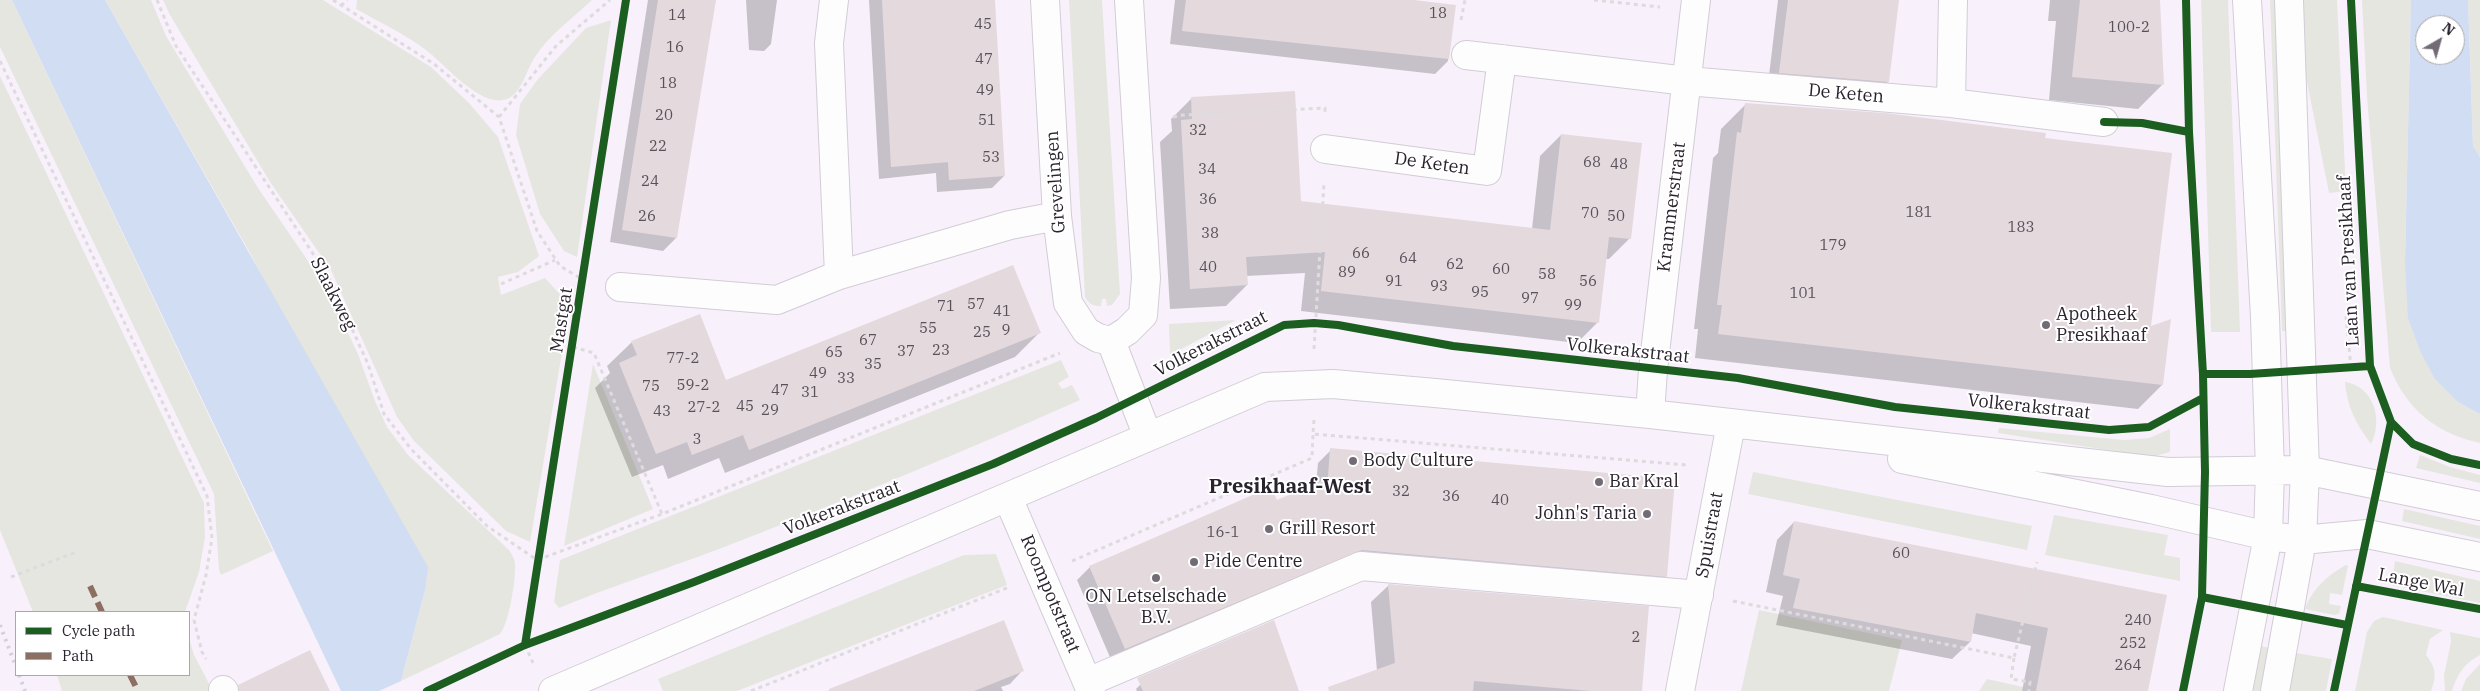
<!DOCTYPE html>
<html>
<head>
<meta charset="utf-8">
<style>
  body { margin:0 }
  #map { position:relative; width:2480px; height:691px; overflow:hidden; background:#f8f1fb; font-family:"IBM Plex Serif",serif }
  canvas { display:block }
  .legend { position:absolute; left:15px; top:611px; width:175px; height:65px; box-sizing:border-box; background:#fff; border:1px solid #aaa7ab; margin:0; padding:6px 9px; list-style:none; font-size:15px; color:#2a232e }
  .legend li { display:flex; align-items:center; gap:10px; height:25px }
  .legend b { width:25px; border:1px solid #aaa7ab }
  .north { position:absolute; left:2415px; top:15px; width:50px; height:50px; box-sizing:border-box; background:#fff; border:1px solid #aaa7ab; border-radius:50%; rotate:38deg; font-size:14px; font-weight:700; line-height:20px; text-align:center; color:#2a232e }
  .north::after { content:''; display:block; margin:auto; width:18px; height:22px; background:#726b76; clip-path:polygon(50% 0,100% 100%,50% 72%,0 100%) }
</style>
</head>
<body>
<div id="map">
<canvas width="2480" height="691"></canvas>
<ul class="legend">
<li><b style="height:6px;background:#1b5e20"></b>Cycle path</li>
<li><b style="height:6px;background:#8d6e63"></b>Path</li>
</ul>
<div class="north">N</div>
</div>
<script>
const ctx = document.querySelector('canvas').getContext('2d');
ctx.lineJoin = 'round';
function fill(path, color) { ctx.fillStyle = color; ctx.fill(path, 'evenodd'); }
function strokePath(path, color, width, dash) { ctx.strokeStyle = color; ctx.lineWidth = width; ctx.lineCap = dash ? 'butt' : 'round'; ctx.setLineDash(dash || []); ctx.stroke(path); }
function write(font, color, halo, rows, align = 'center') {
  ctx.font = font + ' "IBM Plex Serif",serif'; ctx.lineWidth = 4; ctx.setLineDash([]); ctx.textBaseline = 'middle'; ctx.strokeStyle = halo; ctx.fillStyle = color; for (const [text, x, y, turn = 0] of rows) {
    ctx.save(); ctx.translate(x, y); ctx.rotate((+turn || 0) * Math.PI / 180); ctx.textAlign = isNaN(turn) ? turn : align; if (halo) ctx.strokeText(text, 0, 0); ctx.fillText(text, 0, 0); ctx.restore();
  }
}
const green = new Path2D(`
  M0,0H12L273,551L221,575L219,570L214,494L0,47Z
  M105,0H151L166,36L258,188L306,258L334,304L358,354L375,401L387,427L408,455L509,550C512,555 515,559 515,564C516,580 509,623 500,634L401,681L425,590L250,253Z
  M163,0H323L431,67L469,103L498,137L539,256L518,272L498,277L501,295L545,278L568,303V317L530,542L506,531L414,441L397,417L331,270L270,182L170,15Z
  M357,0H592C573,18 549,35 535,57C528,67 525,81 517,91C492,123 445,64 426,50C405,34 379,22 356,9Z
  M1069,0H1102L1120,294L1112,305L1107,306L1106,299H1102L1101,306C1093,306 1089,304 1085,297Z
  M2201,0H2228L2240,332H2211Z
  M2270,0H2280L2292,332L2282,331Z
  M2302,0H2337L2346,191L2329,193L2305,72Z
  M2362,0H2411L2405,263L2458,402L2480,414V443C2436,433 2407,410 2390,368L2367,97Z
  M2468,0H2480V157L2473,146Z
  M611,20L577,257L564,251L540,214L516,135L520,104L538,79L586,28Z
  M0,76L204,503L205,537L199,572L185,612H33L0,530Z
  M1236,320L1170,355L1169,324Z
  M1061,360L1069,377L1058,383L1062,389L1072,385L1080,400C961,453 841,502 719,549C666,569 612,586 559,608L554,602L560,560Z
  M593,364L653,509L564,546Z
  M2345,382C2373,386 2384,419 2371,444C2356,424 2347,407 2345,382Z
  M1999,428L2124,440L2149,438L2170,429V452L2152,457L1998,433Z
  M2420,455L2450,467L2480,475V483L2416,468Z
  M1753,472L2032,526L2027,550L1748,494Z
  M2404,509L2480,526V539L2402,521Z
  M2054,515L2168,535L2164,555L2180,558V581L2045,555Z
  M996,554L1007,585L737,691H663L658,679L964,555Z
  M2395,561L2480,581V603L2391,585Z
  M2346,565L2348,566L2342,595L2330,593L2329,604L2341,606L2339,614L2334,615L2305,609C2311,590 2329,574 2346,565Z
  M1759,610L1902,640L1889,691H1741Z
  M2383,617L2443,630L2430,639L2426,655C2436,668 2437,675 2431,691H2355L2367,632L2374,621Z
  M2450,632L2480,638V655C2464,664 2458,673 2452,691H2445L2444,675L2451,642Z
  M189,638L194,655L213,691H62L57,675H189Z
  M2260,646L2275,649L2266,691H2251Z
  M2296,653L2332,659L2326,691H2289Z
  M2480,664V691H2461L2466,679Z
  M1987,679L2023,687L2022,691H1979Z`);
const water = new Path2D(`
  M12,0H105L428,567L425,590L401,681L379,691H341Z
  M2411,0H2468L2473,146L2480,157V414L2458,402L2435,379L2421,353L2408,318L2405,263ZM2425,25H2455V55H2425Z`);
const shadow = new Path2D(`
  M648,0H715L676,238L663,251L610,242Z
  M746,0H777L771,44L764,51L749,50Z
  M869,0H994L1004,176L992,188L937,192L936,173L879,179Z
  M1175,0H1400L1454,6L1448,61L1435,74L1170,44Z
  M1778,0H1897L1888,82L1876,93L1768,84Z
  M2050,0H2159L2162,85L2138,109L2049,100L2056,21H2048Z
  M1192,98L1300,202L1532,229L1540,156L1561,135L1630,238L1609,259H1605L1598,322L1577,343L1301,311L1305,273L1246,276L1247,285L1226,306L1170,309L1160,142L1172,131L1171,119Z
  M1745,105L2044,139L2150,328L2162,385L2138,409L1695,358L1698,329H1694L1713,158L1718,153L1721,129Z
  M1039,333L1015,357L725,473L719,458L668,479L663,465L632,477L595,388L610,373L607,366L632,342L726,381Z
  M1331,450L1666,576L1653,589L1348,563L1112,662L1077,580L1090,567L1276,502L1316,485L1318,463Z
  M1794,522L2166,596L2147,691H2022L2031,646L1971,633L1970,642L1952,659L1776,625L1783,596L1766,592L1777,540Z
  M1389,585L1640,691H1355L1377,671L1371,602Z
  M1003,622L1022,671L1010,684L1001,687L1003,691H828Z
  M1152,673L1298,691H1137L1136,689Z`);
const building = new Path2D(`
  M658,0H716L677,238L622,230Z
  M882,0H995L1005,176L949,180L948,162L891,167Z
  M1186,0H1414L1456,5L1449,59L1182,31Z
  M1788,0H1899L1889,82L1779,73Z
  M2080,0H2160L2164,85L2072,77Z
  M1295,91L1301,201L1550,230L1561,134L1642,143L1631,239L1609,237L1599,323L1321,291L1325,252L1246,257L1248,285L1190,289L1181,120L1192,119L1191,97Z
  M1745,103L1885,113L2046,133L2045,138L2172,153L2151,326L2171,319L2163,385L1718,334L1722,305H1717L1723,255L1737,132L1741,133Z
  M1013,265L1041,333L749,450L743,435L692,455L687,442L656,454L619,363L637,355L631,341L700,314L726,380Z
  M1330,448L1675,479L1667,577L1362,550L1125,649L1089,566L1271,487L1277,500L1328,478Z
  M1794,521L2167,595L2148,691H2036L2048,628L1976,613L1971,642L1793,608L1800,579L1783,575Z
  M1388,584L1649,606L1642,691H1591L1474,681L1473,691H1329L1328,687L1395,663Z
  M1004,620L1024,671L974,691H829V689Z
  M1274,620L1299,691H1143L1137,678Z
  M310,650L330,691H239L238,685Z`);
const path = new Path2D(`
  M157,0L176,46L329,278L368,364L384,414L411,449L487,526L537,560L662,514L1060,353
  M333,0L434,64L499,117L537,231L560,266L585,281
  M1594,0L1660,7
  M341,6L347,0
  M1461,20L1465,0
  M0,61L207,496L212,538L206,575L194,620L202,652L206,659
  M499,117L556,46L610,0
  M1173,117L1183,115L1325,108V115
  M501,284L555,260
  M2346,316L2351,368
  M573,347L594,353L662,514
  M1314,349L1324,183
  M1314,420L1313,434L1687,465
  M1072,561L1312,458L1313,434
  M11,577L76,552
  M1733,601L2014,658L2037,562
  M525,645L533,663
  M2014,658L2011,679L2030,682L2029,691
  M751,691L1009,587`);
const minor = new Path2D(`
  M1045,0L1057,216L1068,303L1086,331L1098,338L1111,341L1127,331L1143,315L1146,278L1129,0
  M1466,55L1687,81L1951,103L2104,122
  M1951,103L1953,0
  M1325,149L1487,171L1502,59
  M839,275L1010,225L1057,216
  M620,287L777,300L839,275L829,43L834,0
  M1111,341L1148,437
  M1650,414L1653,370L1696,0
  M1902,459L2151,509L2268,536L2302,540L2367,534L2480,557
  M1008,498L1091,691
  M1088,682L1361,566L1699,595
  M223,690L224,691
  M553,691L1265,387L1333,384L1435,393L1650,414L2168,472L2305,470L2480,506
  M1680,691L1731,424
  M2238,691L2268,536L2270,471L2265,317L2247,0
  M2275,691L2302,540L2305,470L2289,0`);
const rail = new Path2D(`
  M0,625L16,667
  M19,675L25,691`);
const quiet = new Path2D(`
  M90,586L102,612
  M130,675L138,691`);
const cycleway = new Path2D(`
  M2104,122L2142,123L2189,132
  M2203,374H2250L2370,366
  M2391,422L2413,444L2451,459L2480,465
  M2356,586L2480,609
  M2202,597L2347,625
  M525,645L626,0
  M427,691L525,645L694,582L993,464L1096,418L1284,325L1314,323L1338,325L1453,346L1738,378L1895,407L2109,430L2149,427L2203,398
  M2183,691L2202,597L2205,472L2203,374L2189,132L2186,0
  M2334,691L2391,422L2370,366L2351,0`);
const markers = [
  [2046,325,5,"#726b76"],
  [1353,461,5,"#726b76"],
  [1599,482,5,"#726b76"],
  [1647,514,5,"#726b76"],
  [1269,529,5,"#726b76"],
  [1194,562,5,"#726b76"],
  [1156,578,5,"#726b76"]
];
const numberNames = [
  ["18",1438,14],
  ["14",677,16],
  ["45",983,25],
  ["100-2",2129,28],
  ["16",675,48],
  ["47",984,60],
  ["18",668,84],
  ["49",985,91],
  ["20",664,116],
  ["51",987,121],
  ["32",1198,131],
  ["22",658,147],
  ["53",991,158],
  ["68",1592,163],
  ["48",1619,165],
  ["34",1207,170],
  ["24",650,182],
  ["36",1208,200],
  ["181",1919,213],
  ["70",1590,214],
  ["26",647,217],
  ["50",1616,217],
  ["183",2021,228],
  ["38",1210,234],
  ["179",1833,246],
  ["66",1361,254],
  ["64",1408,259],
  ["62",1455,265],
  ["40",1208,268],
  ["60",1501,270],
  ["89",1347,273],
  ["58",1547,275],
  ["91",1394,282],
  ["56",1588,282],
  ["93",1439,287],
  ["95",1480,293],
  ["101",1803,294],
  ["97",1530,299],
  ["57",976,305],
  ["99",1573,306],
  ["71",946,307],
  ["41",1002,312],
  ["55",928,329],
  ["9",1006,331],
  ["25",982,333],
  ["67",868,341],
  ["23",941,351],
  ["37",906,352],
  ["65",834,353],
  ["77-2",683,359],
  ["35",873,365],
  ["49",818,374],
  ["33",846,379],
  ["59-2",693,386],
  ["75",651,387],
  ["47",780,391],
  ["31",810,393],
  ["45",745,407],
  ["27-2",704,408],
  ["29",770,411],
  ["43",662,412],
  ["3",697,440],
  ["32",1401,492],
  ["36",1451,497],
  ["40",1500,501],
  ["16-1",1223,533],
  ["60",1901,554],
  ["240",2138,621],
  ["2",1636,638],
  ["252",2133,644],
  ["264",2128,666]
];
const streetNames = [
  ["De Keten",1846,94,5],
  ["De Keten",1432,164,8],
  ["Grevelingen",1056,182,-94],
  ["Krammerstraat",1672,207,-83],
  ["Laan van Presikhaaf",2349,261,-93],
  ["Slaakweg",333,294,63],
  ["Mastgat",562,320,-81],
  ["Volkerakstraat",1211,344,-27],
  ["Volkerakstraat",1628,351,6],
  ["Volkerakstraat",2029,407,6],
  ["Volkerakstraat",842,508,-21],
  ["Spuistraat",1710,535,-80],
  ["Lange Wal",2421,583,11],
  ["Roompotstraat",1050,594,67]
];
const poiNames = [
  ["Apotheek",2056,315],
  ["Presikhaaf",2056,336],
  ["Body Culture",1363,461],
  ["Bar Kral",1609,482],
  ["John's Taria",1637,514,"right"],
  ["Grill Resort",1279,529],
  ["Pide Centre",1204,562],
  ["ON Letselschade",1156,597,"center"],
  ["B.V.",1156,618,"center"]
];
const quarterNames = [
  ["Presikhaaf-West",1290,487]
];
fill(green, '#e6e6e0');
fill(water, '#d1ddf2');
fill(shadow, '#0003');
fill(building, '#e4dade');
strokePath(minor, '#d2ccd6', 30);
strokePath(path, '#dddbde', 3, [4, 4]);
strokePath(minor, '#fefdfe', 28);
strokePath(rail, '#d4d2d6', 4, [2.5, 5]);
strokePath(quiet, '#8d6e63', 6, [12, 6]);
strokePath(cycleway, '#1b5e20', 8);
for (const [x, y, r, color] of markers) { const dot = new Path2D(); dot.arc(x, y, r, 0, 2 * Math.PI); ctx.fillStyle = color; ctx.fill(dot); strokePath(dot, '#fff', 2); }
write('15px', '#58515a', null, numberNames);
write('18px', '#2a232e', '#fff', streetNames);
write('18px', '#2a232e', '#fff', poiNames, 'left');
write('bold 20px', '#2a232e', '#fff', quarterNames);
</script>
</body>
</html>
